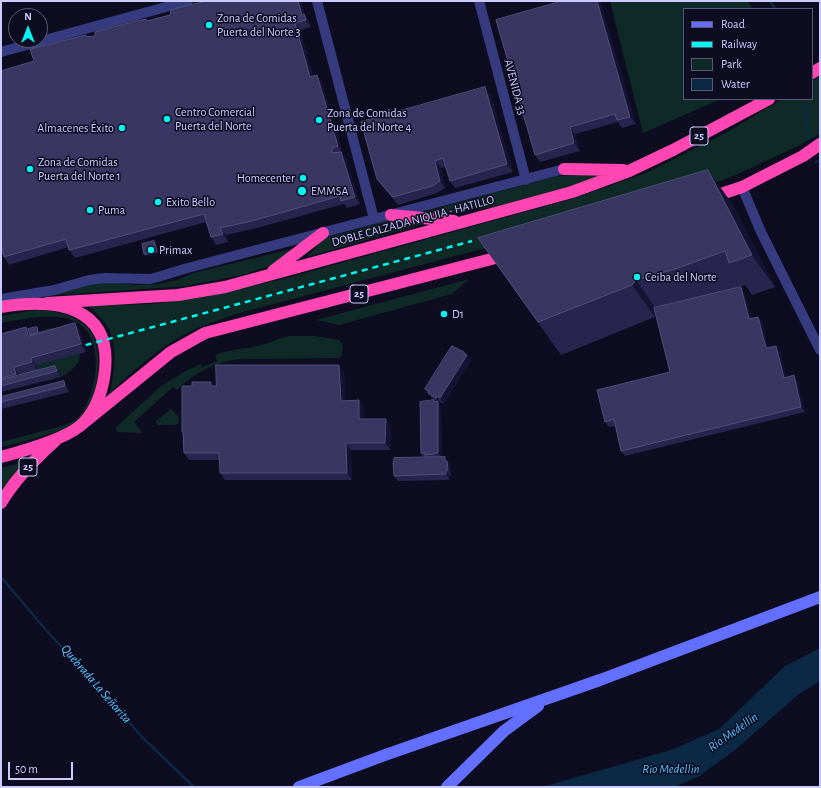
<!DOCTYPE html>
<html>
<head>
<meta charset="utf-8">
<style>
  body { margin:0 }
  #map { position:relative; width:821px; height:788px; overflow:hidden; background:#0d0c20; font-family:"Alegreya Sans",sans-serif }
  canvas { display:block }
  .frame { position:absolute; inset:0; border:2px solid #cbcbff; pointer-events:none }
  .legend { position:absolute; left:683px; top:8px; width:130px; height:92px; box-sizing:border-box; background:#0d0c20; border:1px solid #595879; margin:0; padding:5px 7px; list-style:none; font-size:12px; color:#cbcbff }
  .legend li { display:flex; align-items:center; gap:8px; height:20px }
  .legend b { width:20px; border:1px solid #595879 }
  .north { position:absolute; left:8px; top:8px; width:40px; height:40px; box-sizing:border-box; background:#0d0c20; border:1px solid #595879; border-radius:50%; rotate:0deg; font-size:11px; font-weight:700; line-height:16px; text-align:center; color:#cbcbff }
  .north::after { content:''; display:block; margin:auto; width:14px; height:18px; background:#00f6f3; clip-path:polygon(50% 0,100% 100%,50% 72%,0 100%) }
  .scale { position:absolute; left:8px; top:762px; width:65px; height:18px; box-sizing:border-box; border:2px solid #cbcbff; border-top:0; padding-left:5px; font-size:12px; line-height:14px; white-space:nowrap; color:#cbcbff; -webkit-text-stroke:3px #0d0c20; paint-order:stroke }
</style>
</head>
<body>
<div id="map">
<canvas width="821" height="788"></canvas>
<div class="frame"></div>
<ul class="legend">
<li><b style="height:5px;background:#626fff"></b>Road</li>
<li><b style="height:5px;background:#00f6f3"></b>Railway</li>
<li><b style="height:11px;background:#0f2a26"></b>Park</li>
<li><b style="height:11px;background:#0b2845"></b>Water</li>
</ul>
<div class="north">N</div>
<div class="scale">50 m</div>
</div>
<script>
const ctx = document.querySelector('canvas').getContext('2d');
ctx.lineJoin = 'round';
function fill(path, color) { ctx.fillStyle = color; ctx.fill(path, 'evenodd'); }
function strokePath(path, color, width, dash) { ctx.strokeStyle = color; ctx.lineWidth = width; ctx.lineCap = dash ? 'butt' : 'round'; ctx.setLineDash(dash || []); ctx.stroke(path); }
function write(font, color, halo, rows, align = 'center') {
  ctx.font = font + ' "Alegreya Sans",sans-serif'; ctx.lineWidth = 3; ctx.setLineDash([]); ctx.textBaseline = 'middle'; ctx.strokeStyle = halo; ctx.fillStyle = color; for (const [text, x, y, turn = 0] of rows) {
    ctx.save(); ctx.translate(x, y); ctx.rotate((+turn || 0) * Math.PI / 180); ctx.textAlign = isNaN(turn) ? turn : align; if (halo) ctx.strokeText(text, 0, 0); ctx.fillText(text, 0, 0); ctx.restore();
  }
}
const green = new Path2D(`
  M610,1H747L753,9H684V99H721L643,133Z
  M820,76V134L794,148L729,178L633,209L232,315C222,319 211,323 200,327C165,342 137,367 110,393C114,375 118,347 109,329C104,320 96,313 88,306L153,304L203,297L283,279L572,199L646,173L726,133L782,99H812V81Z
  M604,174L576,185L494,207L446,213L422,212L558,176Z
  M394,219L427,223L307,257L324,238Z
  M300,247L281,262L242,275L186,286L43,296L100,281L136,285L157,284L177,280L193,273Z
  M469,279L452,294L339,325L316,320Z
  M36,310C53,311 70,313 85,325C108,345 99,401 79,421C71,430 15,444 1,447V442L62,426C67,424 73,422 78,418C97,396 107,338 76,322C56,311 22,319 1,323V316Z
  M50,328H59C80,348 92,359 61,377L59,372L21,381L1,346L41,336L40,331Z
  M289,336H314L339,340C344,344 343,351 341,357L338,358L239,359C214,363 195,372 177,390L173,387L134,422L143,433L118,432L115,428L160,387L184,372L201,364L202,367L217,361L215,355C231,349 246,349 262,345C271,343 279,338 289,336Z
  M171,409L173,410L179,418L178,424L174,425H157L156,421Z
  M32,460L1,494V468Z`);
const water = new Path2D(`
  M820,648V681L799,694L735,750L698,777L674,787H542L671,750L719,729L785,666Z`);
const stream = new Path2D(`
  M770,1L775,9
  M804,105L809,138
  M816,162L820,160
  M1,577L46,630L99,687L142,737L194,787`);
const street = new Path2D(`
  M317,1L374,219
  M479,1L526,180
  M1,52L188,1
  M742,187L761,232L820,350
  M1,299L54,290L89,280L105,278L150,279L158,277L184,269L564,169`);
const secondary = new Path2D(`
  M299,787L385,755L600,680L820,597
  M447,787L504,731L538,706`);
const highway = new Path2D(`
  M812,73L820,68
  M564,169L623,170
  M709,198L742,187L803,156L820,144
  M391,215L454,221
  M273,271L323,233
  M47,303L178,295L225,287L572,192L629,171L673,150L769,99
  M1,307C56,298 116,305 104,378C101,395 94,414 80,426C63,440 23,451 1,457
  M81,425L171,352L205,333L507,255
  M1,503C15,479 34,460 55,441`);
const rail = new Path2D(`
  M75,348L472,241`);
const wall = new Path2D(`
  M207,1H301L305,16L309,22L311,27L300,30L313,76L317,75L322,83L343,154H342L346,159L360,204L347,208L344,204L257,228L226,235L228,242L216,245L211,237L206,222L75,258L69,250V247L9,265L4,257V255H1V71L34,61L87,37L95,36L146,19L148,21L170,15Z
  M562,1H600L636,124L622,128L618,122L575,134L580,151L540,162L535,155Z
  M490,94L513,172L455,188L450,181L446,167L441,168L445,188L437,193L398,205L382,186L377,179Z
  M731,202L775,287L752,295L745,285L735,288L744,293L751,318L758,317L762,322L768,348L780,351L786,377L797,381L805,412L625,456L621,451L615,426L609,427L605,422L670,372L656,315L655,317L561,355L478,238Z
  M154,241L155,243L158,253L145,256L144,254Z
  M75,323L80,331L86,352L36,365L38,370L19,374V375L55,366L59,371L61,377L1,392V334L26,327L29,331H40V333Z
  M464,352L471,360L444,404L440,402L439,403H438L441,407L442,457L449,463L451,466V476H450V480L398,481L394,476L424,458L421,453L434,400L435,401H437L432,398L425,389Z
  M339,365L344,372L345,401L359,400L364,408V419H386L391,426V450H351L352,480H225L220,473L219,460H189L184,453L183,435L182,432L214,386Z
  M64,381L67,387L69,392L1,409V397Z`);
const shadedWall = new Path2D(`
  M298,1H301L305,16L309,22L311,27L302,15Z
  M597,1H600L636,124L630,117Z
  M295,23L300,30L315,84L310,77Z
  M317,75L322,83L343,154L338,146Z
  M485,87L490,94L513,172L507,164Z
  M570,127L575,134L580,151L574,143Z
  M341,152L346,159L360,204L355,197Z
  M435,161L441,168L445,188L440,181Z
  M708,170L731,202L775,287L752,255Z
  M220,228L226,235L228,242L223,234Z
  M636,280L658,312L655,317L632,285Z
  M741,287L744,293L752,324L749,319Z
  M758,317L762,322L770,354L766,348Z
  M75,323L80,331L86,352L81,344Z
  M26,327L31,334L30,335L32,338L28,336Z
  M776,346L780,351L788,383L784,378Z
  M464,352L471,360L444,404L440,398Z
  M31,358L36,365L38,370L32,362Z
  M339,365L344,372L346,409L341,401Z
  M55,366L59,371L61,377L57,371Z
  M14,367L19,374L21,381L16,374Z
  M794,375L797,381L805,412L801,407Z
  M64,381L67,387L69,392L65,386Z
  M437,396L440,402L439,403L436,398Z
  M359,400L364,408V427L359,419Z
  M438,401L441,407L442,458L438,453Z
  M386,419L391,426V450L385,443Z
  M346,443L351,450L352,480L347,473Z
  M445,457L451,466V476L448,470L445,461Z
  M446,470L450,476V480L446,474Z`);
const building = new Path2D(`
  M207,1H298L302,15L304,14L306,20L295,23L310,77L317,75L338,146L332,148V153L341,152L355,197L341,201L340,196L252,221L220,228L223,234L211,237L204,214L69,250L66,239L4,257L2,247H1V71L34,61L30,49L86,35V37L95,36V32L132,22L146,19L147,21L170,15L171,10Z
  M562,1H597L630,117L617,120L615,114L570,127L574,143L535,155L496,20Z
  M485,87L507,164L450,181L443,158L435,161L440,181L432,186L393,197L377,179L361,122Z
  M708,170L752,255L729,263L725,251L675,269L636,280L632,285L538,322L478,238Z
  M154,241L157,251L144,254L142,244Z
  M741,287L749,319L758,317L766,348L776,346L784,378L794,375L801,407L621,451L614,419L605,422L597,390L670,372L654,308Z
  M75,323L81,344L31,358L32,362L14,367L16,374L1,378V334L26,327L28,336Z
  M37,327L38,332L30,335L28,329Z
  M452,346L464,352V353L467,355L440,398L437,396L436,398L428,393L429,391L425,389Z
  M216,365H339L341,401L359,400V419H386L385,443H346L347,473H220L219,453H184L183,432H182V386H192V382H211V386H216Z
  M55,366L57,371L1,386V380Z
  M64,381L65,386L1,402V397Z
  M434,400V402L438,401V453H434V454L425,455V453H421L420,402Z
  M445,457V461H447L448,470H446V474L394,476L393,462H394V458Z`);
const markers = [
  [209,25,4,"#00f6f3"],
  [167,119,4,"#00f6f3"],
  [319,120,4,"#00f6f3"],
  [122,128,4,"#00f6f3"],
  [30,169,4,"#00f6f3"],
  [303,178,4,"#00f6f3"],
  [302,191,5,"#00f6f3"],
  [158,202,4,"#00f6f3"],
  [90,210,4,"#00f6f3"],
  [151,250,4,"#00f6f3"],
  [637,277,4,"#00f6f3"],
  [444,314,4,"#00f6f3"]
];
const shields = [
  [699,136,18],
  [359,294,18],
  [28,467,18]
];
const shieldNames = [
  ["25",699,136],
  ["25",359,294],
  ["25",28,467]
];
const poiNames = [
  ["Zona de Comidas",217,18],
  ["Puerta del Norte 3",217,32],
  ["Centro Comercial",175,112],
  ["Puerta del Norte",175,126],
  ["Zona de Comidas",327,113],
  ["Puerta del Norte 4",327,127],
  ["Almacenes Éxito",114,128,"right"],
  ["Zona de Comidas",38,162],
  ["Puerta del Norte 1",38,176],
  ["Homecenter",295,178,"right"],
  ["EMMSA",311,191],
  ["Exito Bello",166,202],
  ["Puma",98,210],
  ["Primax",159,250],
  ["Ceiba del Norte",645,277],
  ["D1",452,314]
];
const streetNames = [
  ["AVENIDA 33",515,87,75],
  ["DOBLE CALZADA NIQUIA - HATILLO",413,221,-15]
];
const waterNames = [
  ["Quebrada La Señorita",96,684,49],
  ["Río Medellín",733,732,-35],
  ["Rio Medellin",671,769]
];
fill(green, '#0f2a26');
fill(water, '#0b2845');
strokePath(stream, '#0b2845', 2.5);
strokePath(street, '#363b80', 10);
strokePath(secondary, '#626fff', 12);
strokePath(highway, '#ff46b3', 12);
strokePath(rail, '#00f6f3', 2.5, [6, 5]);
fill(wall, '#27254e');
fill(shadedWall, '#151334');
fill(building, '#393661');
strokePath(building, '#504e7a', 1);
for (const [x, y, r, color] of markers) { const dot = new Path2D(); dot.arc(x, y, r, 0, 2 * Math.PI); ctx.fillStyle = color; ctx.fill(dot); strokePath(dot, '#0d0c20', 1.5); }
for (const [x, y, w] of shields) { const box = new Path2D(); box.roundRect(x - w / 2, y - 9, w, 18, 3); ctx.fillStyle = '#0d0c20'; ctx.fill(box); strokePath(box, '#cbcbff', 1); }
write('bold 11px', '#cbcbff', null, shieldNames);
write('12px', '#cbcbff', '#0d0c20', poiNames, 'left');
write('12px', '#cbcbff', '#0d0c20', streetNames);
write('italic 13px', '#59c4ff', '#0d0c20', waterNames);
</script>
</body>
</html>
